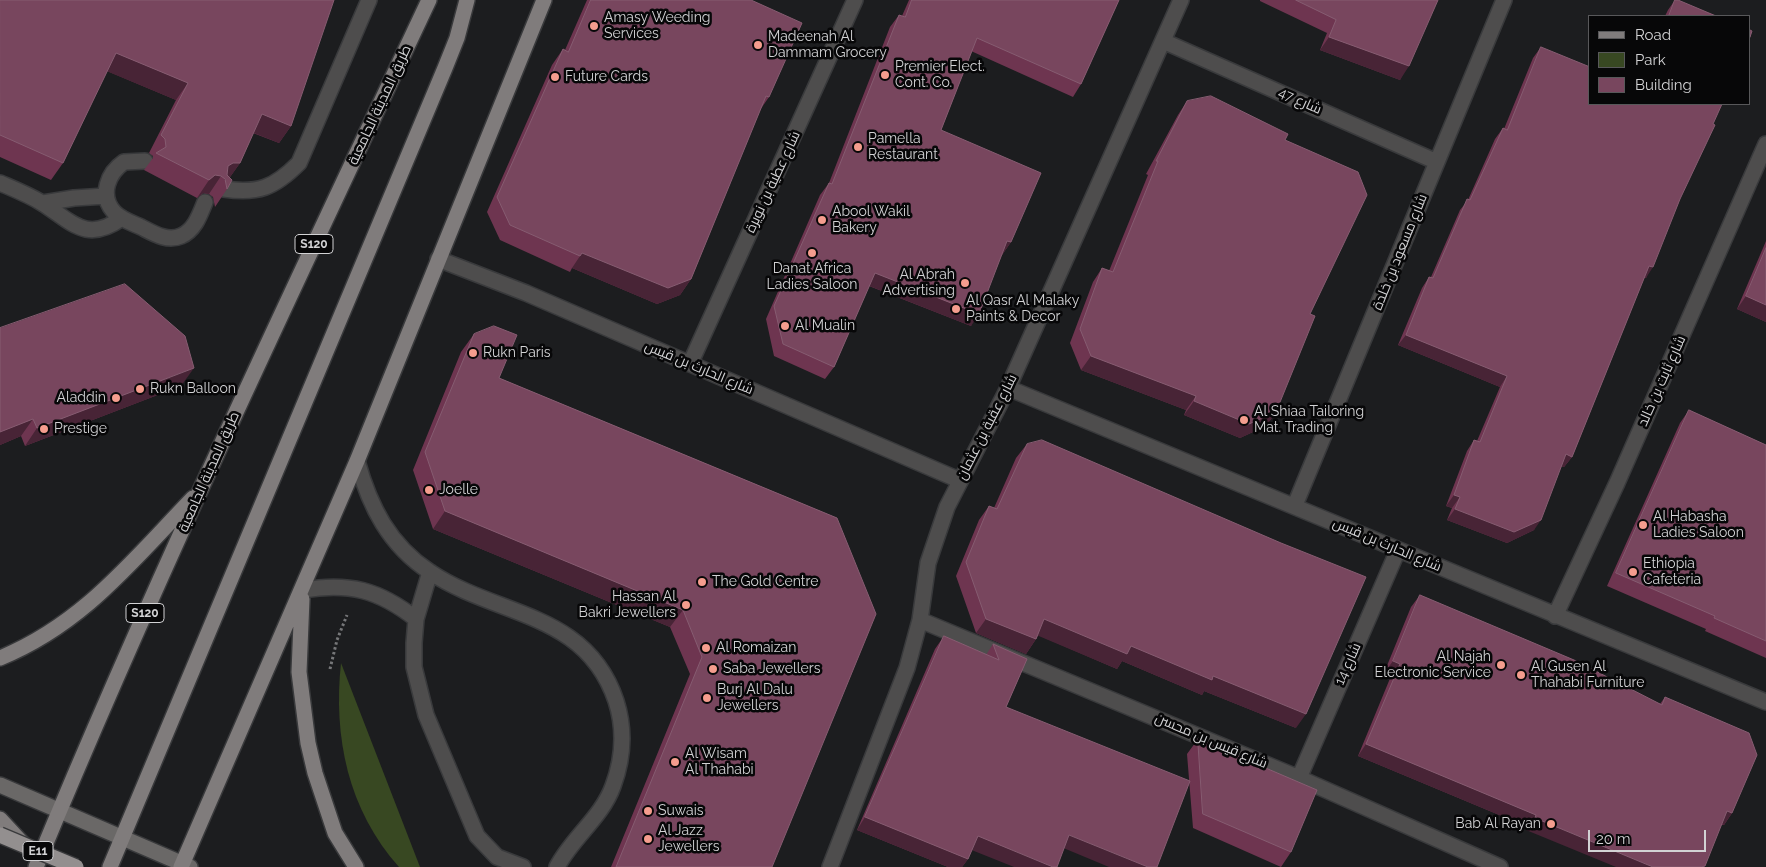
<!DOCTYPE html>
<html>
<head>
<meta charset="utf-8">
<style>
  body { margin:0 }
  #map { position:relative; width:1766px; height:867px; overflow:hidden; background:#1c1d1f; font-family:Raleway,sans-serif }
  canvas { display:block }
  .legend { position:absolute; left:1588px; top:15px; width:162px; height:90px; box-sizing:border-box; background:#070708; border:1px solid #58585a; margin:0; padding:6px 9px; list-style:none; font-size:15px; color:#d2d2d4 }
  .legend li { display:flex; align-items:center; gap:10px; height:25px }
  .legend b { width:25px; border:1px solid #58585a }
  .scale { position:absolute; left:1588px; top:830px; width:118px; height:22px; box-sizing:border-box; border:2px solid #d2d2d4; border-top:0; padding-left:6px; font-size:15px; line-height:18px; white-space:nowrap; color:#d2d2d4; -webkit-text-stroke:4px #070708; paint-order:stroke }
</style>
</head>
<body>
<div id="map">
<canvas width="1766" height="867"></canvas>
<ul class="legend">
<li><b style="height:6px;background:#807c7c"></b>Road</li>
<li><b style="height:14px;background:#384822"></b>Park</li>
<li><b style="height:14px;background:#78465e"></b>Building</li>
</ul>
<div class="scale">20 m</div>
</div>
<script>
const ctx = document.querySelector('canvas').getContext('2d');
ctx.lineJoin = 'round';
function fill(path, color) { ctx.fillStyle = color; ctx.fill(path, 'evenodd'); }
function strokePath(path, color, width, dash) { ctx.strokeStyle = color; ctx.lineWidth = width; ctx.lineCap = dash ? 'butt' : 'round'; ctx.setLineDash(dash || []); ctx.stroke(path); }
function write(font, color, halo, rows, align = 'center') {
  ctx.font = font + ' Raleway,Cairo,sans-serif'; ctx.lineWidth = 5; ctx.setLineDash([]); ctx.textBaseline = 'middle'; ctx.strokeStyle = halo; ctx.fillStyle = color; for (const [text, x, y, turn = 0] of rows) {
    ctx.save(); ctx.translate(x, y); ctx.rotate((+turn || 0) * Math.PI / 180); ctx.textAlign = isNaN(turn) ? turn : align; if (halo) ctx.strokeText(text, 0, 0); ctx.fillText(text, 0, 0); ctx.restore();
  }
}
const green = new Path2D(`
  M341,663L420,867H399C348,810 333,737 341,663Z`);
const path = new Path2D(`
  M330,669L337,640L347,615`);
const lane = new Path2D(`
  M145,161L124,162C108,173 99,195 114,212C120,219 132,223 141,227C153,233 167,242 181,236C195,230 200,214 205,202
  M0,183C14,189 29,195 42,203C71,221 86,244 122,218
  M224,189C258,194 274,188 299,163L369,0
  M43,203L74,198L106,196
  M357,461C370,507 389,545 430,572C497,617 586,611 616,701C625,729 623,759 613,786C602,817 572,838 557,867
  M430,572L416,619L414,643V667L426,715L477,836L497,857L523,867
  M303,590C349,582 379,590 416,619`);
const street = new Path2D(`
  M1163,41L1437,162
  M438,259L526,293L959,480
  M690,364L855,0
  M1008,388C1261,491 1513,599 1766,702
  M1295,505L1504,0
  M1555,616L1617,483L1766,144
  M920,620L1299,778L1500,867
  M1299,778L1398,550
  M830,867L907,668L920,620L928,563L947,507L1008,388L1181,0`);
const secondary = new Path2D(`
  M0,785L190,867`);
const primary = new Path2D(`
  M302,599L299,672L308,743L315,773L335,833L356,867
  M0,658C83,624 132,561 193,498
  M0,819L25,846
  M36,867C157,574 294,287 429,0
  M110,867L445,68L457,38L467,0
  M181,867L357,461L544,0`);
const highwayBridge = new Path2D(`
  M0,835L76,867`);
const wall = new Path2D(`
  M0,0L291,126L279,143L253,133L240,163L230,177L227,189L215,207L213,197L209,194L203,193L197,198L144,170L153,158V156L149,153L176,100L107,71L63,163L51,180L0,157Z
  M587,0H751L769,97L760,110L691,279L680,295L657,304L572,268L570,272L500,240L487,212L552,65L563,49L565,50Z
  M909,0H1119L1081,84L1073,97L971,51L941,130L1011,242L1002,255V254L971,326L869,286L834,367L825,379L774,356L766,319L820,195L829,183L890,27L899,15L902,16Z
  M1260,0H1438L1400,80L1320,50L1327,33L1260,1Z
  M1675,0L1716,16H1665L1668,10Z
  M1541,47L1680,199L1646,278H1644L1572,457L1564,467L1561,466L1534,530L1507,543L1447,520L1452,508L1446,506L1467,451L1474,440L1477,441L1500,387L1398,345L1422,288L1429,277H1431L1460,210L1468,200L1495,139L1503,128L1504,129L1533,58Z
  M1187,101L1285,140L1310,314L1276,412L1266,426L1240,438L1184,415L1186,410L1081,370L1070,343L1093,282L1102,268L1109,271L1148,175L1146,174L1178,115Z
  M1766,241V322L1737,309Z
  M0,328L181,386L25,446L21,436L0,445Z
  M474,334L499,378L837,518L772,867H611L690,674L670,627L433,529L413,470L461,352Z
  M1689,410L1766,445V658L1705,631L1706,629L1607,586L1680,423Z
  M1027,444L1296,728L1204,691L1202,695L1122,661L1117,669L1038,635L1036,639L1026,654L976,633L956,576L979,520L989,506L994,508L1016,458Z
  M1420,595L1660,704L1665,697L1732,813L1724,825H1722L1526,830L1528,827L1358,756L1391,676L1384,673L1411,607Z
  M944,636L986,655L993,644L1027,659L1006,707L1064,849L972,850L968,859L962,867H948L857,830L935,649Z
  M1198,739L1291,852L1281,867L1193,828L1187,754Z`);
const shadedWall = new Path2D(`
  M1329,37L1409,66L1400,80L1320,50Z
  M116,53L188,83L176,100L104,70Z
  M262,114L291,126L279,143L249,131Z
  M233,163H240L228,180H224L228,166Z
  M215,175L221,176L209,194L203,193L197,198L209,180Z
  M1007,241L1011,242L1002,255L998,253Z
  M582,253L691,279L680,295L657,304L572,268Z
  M1649,266L1653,267L1646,278L1642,277Z
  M875,273L979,314L971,326L867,285Z
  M1746,296L1766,305V322L1737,309Z
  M1406,335L1507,376L1500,387L1398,345Z
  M1091,356L1196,396L1186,410L1081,370Z
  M194,368L181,386L25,446L37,428Z
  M1194,401L1276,412L1266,426L1240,438L1184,415Z
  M33,419L21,436L0,445V432Z
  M1566,454L1572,457L1564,467L1558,465Z
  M1454,495L1460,497L1452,508L1446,506Z
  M1455,509L1541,520L1534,530L1507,543L1447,520Z
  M445,511L683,610L670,627L433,529Z
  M986,619L1036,639L1026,654L976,633Z
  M1044,619L1131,646L1213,676L1306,714L1296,728L1204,691L1202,695L1122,661L1117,669L1034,634Z
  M1393,661L1400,664L1391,676L1384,673Z
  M1366,744L1536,815L1528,827L1358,756Z
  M1727,811L1732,813L1724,825L1719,823Z
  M865,817L968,859L962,867H948L857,830Z
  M1535,818L1653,867H1616L1526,830Z
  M1069,835L1148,867H1109L1061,847Z
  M978,836L1053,867H1014L969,849Z`);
const building = new Path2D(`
  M0,0H334L291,126L262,114L240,163H233L228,166L227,175L232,180L227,189L225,179L221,176L215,175L209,180L156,153L166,147L165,139L161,135L188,83L116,53L63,163L0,135Z
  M591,0H751L802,23L769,97L766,96L691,279L668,288L582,253L580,256L510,225L497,197L563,49L568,52Z
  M912,0H1119L1081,84L977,38L941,130L1041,173L1011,242L1007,241L979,314L875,273L834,367L783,344L774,306L829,183L832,184L899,15L905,17Z
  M1296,0H1438L1409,66L1329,37L1336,20Z
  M1675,0H1678L1716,16H1669Z
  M1750,30L1752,31L1750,37Z
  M1541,47L1590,67V104H1722L1713,124L1715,125L1680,199L1653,267L1649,266L1572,457L1566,454L1541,520L1514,532L1455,509L1460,497L1454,495L1474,440L1480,442L1507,376L1406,335L1429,277L1433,278L1467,199L1470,200L1503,128L1507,130Z
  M1211,96L1288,134L1285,140L1358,172L1367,195L1310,314L1315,316L1276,412L1249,424L1194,401L1196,396L1091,356L1080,329L1102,268L1113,272L1158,161H1156L1187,101Z
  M1766,248V305L1746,296Z
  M125,284L185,336L194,368L37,428L33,419L0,432V328Z
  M494,326L517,335L499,378L837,518L876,614L772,867H616L702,657L683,610L445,511L425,452L474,334Z
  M1689,410L1766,445V641L1714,618L1715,616L1616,573Z
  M1042,440L1281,543L1366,577L1306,714L1213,676L1212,680L1131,646L1127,654L1044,619L1036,639L986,619L966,562L989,506L997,509L1027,444Z
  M1420,595L1574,660L1662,705L1665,697L1749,733L1757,755L1732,813L1727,811L1705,866L1701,867H1653L1535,818L1536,815L1366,744L1400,664L1393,661Z
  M944,636L999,660L993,644L1027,659L1006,707L1190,781L1157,867H1148L1069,835L1057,867H1053L978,836L968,859L865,817Z
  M1198,739L1317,790L1291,852L1203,814Z`);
const markers = [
  [594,26,5,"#f59d8e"],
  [758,45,5,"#f59d8e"],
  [885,75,5,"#f59d8e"],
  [555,77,5,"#f59d8e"],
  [858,147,5,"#f59d8e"],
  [822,220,5,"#f59d8e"],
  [812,253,5,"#f59d8e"],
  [965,283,5,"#f59d8e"],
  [956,309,5,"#f59d8e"],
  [785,326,5,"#f59d8e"],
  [473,353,5,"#f59d8e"],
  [140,389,5,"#f59d8e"],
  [116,398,5,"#f59d8e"],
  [1244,420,5,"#f59d8e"],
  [44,429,5,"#f59d8e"],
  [429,490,5,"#f59d8e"],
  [1643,525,5,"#f59d8e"],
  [1633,572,5,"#f59d8e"],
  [702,582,5,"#f59d8e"],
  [686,605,5,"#f59d8e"],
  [706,648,5,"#f59d8e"],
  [1501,665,5,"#f59d8e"],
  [713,669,5,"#f59d8e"],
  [1521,675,5,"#f59d8e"],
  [707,698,5,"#f59d8e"],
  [675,762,5,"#f59d8e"],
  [648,811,5,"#f59d8e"],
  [1551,824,5,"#f59d8e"],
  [648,839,5,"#f59d8e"]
];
const shields = [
  [314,244,38],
  [145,613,38],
  [38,851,30]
];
const shieldNames = [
  ["S120",314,244],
  ["S120",145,613],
  ["E11",38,851]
];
const poiNames = [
  ["Amasy Weeding",604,18],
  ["Services",604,34],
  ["Madeenah Al",768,37],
  ["Dammam Grocery",768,53],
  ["Premier Elect.",895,67],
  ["Cont. Co.",895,83],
  ["Future Cards",565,77],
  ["Pamella",868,139],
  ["Restaurant",868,155],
  ["Abool Wakil",832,212],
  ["Bakery",832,228],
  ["Danat Africa",812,269,"center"],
  ["Ladies Saloon",812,285,"center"],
  ["Al Abrah",955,275,"right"],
  ["Advertising",955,291,"right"],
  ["Al Qasr Al Malaky",966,301],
  ["Paints & Decor",966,317],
  ["Al Mualin",795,326],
  ["Rukn Paris",483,353],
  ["Rukn Balloon",150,389],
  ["Aladdin",106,398,"right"],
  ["Al Shiaa Tailoring",1254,412],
  ["Mat. Trading",1254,428],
  ["Prestige",54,429],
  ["Joelle",439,490],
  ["Al Habasha",1653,517],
  ["Ladies Saloon",1653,533],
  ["Ethiopia",1643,564],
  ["Cafeteria",1643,580],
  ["The Gold Centre",712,582],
  ["Hassan Al",676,597,"right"],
  ["Bakri Jewellers",676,613,"right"],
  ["Al Romaizan",716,648],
  ["Al Najah",1491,657,"right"],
  ["Electronic Service",1491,673,"right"],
  ["Al Gusen Al",1531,667],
  ["Thahabi Furniture",1531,683],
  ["Saba Jewellers",723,669],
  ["Burj Al Dalu",717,690],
  ["Jewellers",717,706],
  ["Al Wisam",685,754],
  ["Al Thahabi",685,770],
  ["Suwais",658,811],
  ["Bab Al Rayan",1541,824,"right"],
  ["Al Jazz",658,831],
  ["Jewellers",658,847]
];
const streetNames = [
  ["شارع 47",1300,101,24],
  ["طريق المدينة الجامعية",380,105,-65],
  ["شارع عطية بن نويرة",773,182,-65],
  ["شارع مسعود بن خلدة",1400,252,-68],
  ["شارع الحارث بن قيس",699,368,23],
  ["شارع ثابت بن خالد",1662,381,-66],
  ["شارع عقبة بن عثمان",987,427,-63],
  ["طريق المدينة الجامعية",209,472,-66],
  ["شارع الحارث بن قيس",1387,545,23],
  ["شارع 14",1348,664,-66],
  ["شارع قيس بن محسن",1211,741,23]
];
fill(green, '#384822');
strokePath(lane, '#393a3c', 18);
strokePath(street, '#393a3c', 18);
strokePath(secondary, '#393a3c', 18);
strokePath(primary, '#393a3c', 18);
strokePath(path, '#767779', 3, [2.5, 2.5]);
strokePath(lane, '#4e4d4d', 15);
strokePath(street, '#4e4d4d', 15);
strokePath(secondary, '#6a6867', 15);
strokePath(primary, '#807c7c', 15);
strokePath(highwayBridge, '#393a3c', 18, []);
strokePath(highwayBridge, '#938f8f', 15);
fill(wall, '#6e3550');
fill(shadedWall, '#482436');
fill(building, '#78465e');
strokePath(building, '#865c71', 1);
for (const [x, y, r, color] of markers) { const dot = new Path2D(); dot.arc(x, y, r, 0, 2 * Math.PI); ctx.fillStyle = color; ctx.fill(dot); strokePath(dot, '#070708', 2); }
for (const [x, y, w] of shields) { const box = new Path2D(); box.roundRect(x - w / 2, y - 9.5, w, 19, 4); ctx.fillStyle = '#070708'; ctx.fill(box); strokePath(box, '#d2d2d4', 1); }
write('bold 12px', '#d2d2d4', null, shieldNames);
write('14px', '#d2d2d4', '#070708', poiNames, 'left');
write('14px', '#d2d2d4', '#070708', streetNames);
</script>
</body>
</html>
